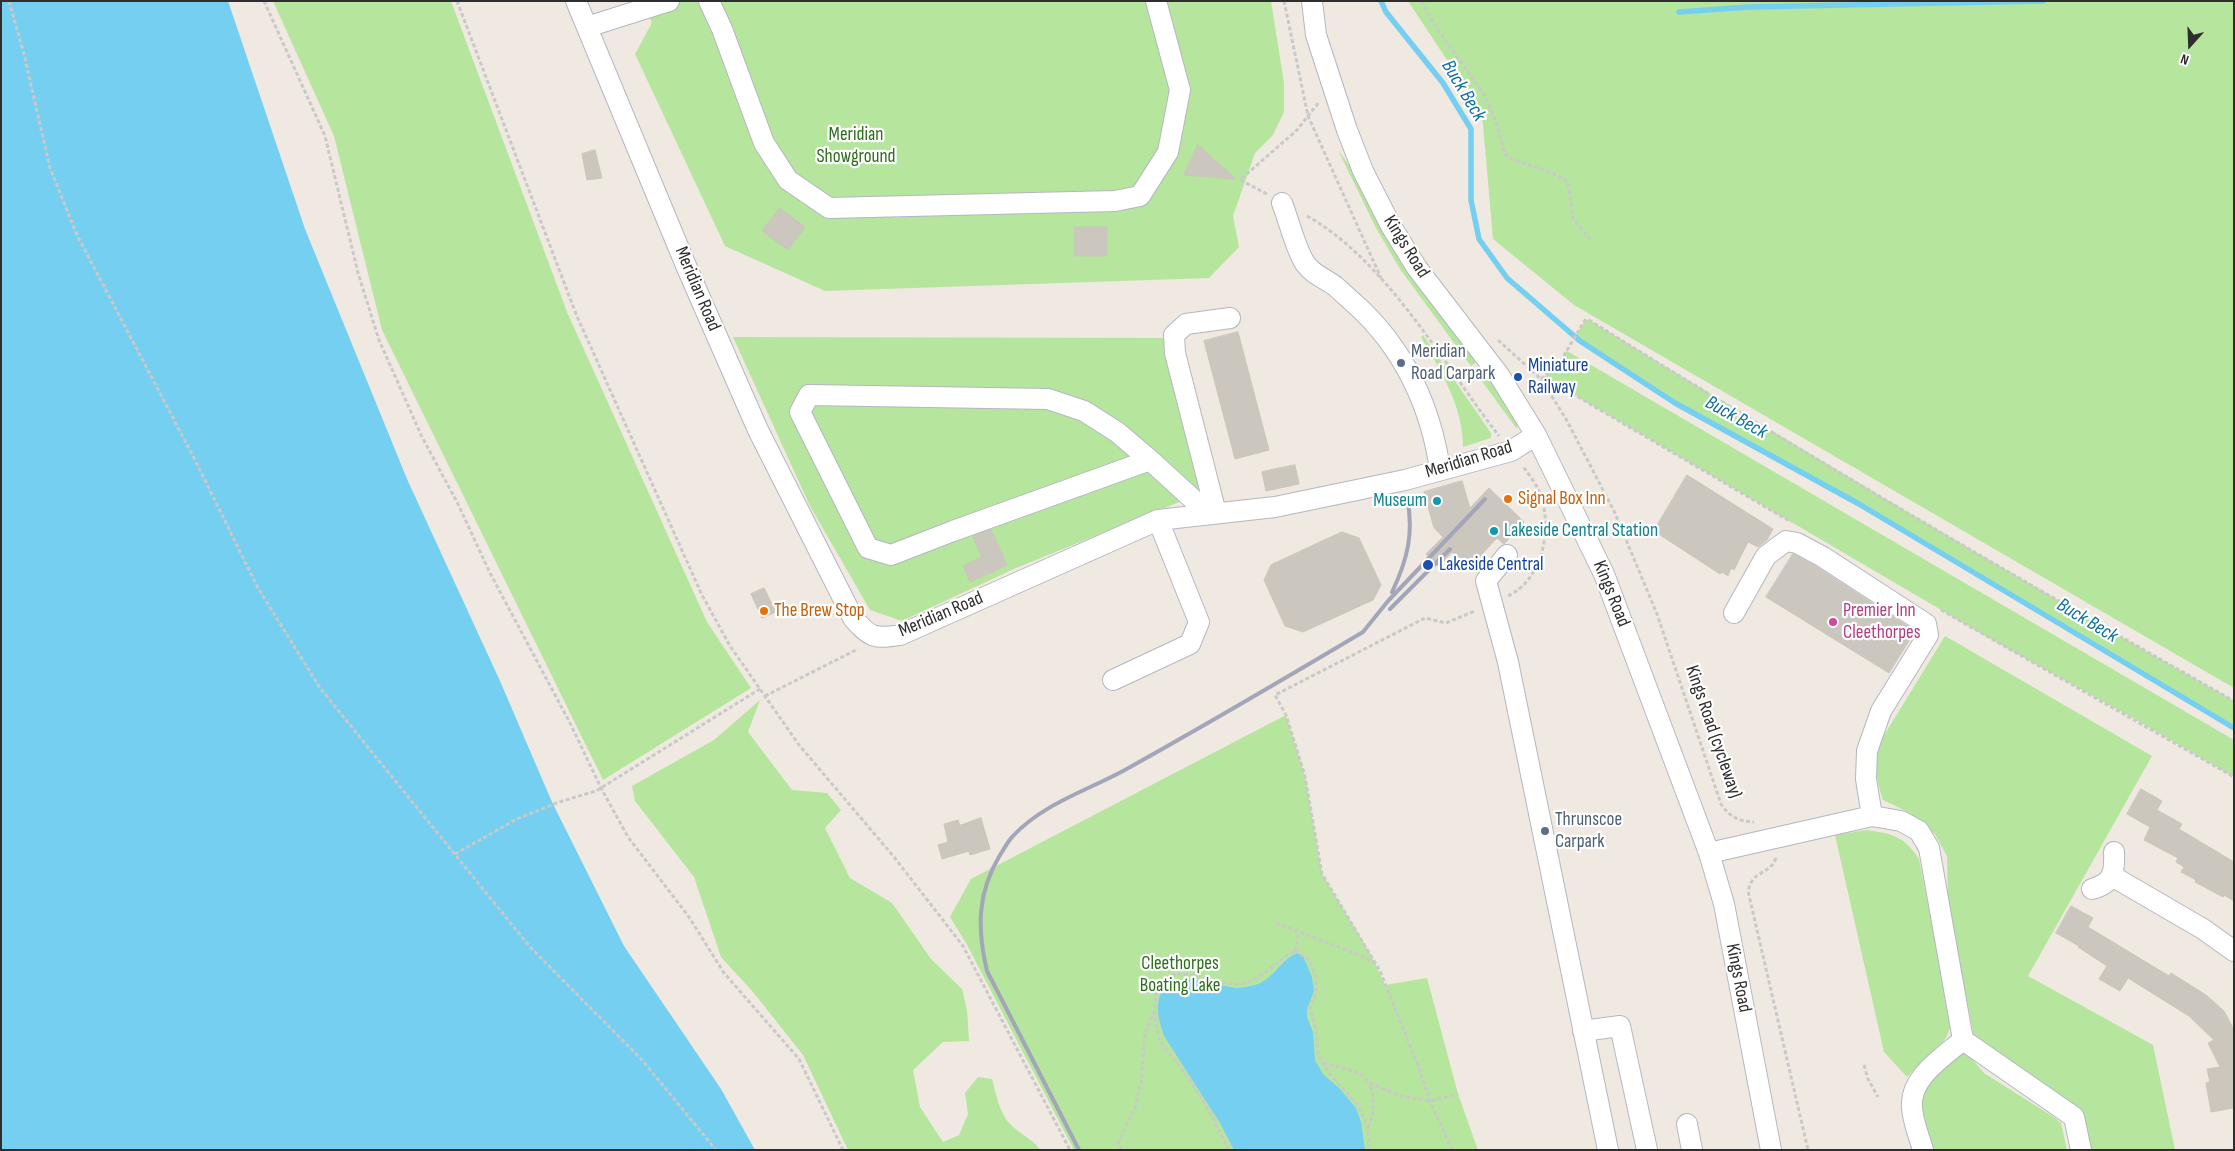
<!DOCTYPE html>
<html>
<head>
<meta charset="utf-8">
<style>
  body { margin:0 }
  #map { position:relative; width:2235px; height:1151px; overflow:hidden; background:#efe9e1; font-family:"Sofia Sans Condensed",sans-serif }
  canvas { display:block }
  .frame { position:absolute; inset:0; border:2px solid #2e2e2e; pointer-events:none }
  .north { position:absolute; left:2165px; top:20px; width:50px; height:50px; -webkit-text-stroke:4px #fff; paint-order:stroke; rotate:200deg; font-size:14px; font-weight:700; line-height:20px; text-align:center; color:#2e2e2e }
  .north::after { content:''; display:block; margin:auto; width:18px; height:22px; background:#2e2e2e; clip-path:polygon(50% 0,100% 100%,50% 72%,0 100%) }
</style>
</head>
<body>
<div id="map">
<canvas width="2235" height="1151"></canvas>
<div class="frame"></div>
<div class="north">N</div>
</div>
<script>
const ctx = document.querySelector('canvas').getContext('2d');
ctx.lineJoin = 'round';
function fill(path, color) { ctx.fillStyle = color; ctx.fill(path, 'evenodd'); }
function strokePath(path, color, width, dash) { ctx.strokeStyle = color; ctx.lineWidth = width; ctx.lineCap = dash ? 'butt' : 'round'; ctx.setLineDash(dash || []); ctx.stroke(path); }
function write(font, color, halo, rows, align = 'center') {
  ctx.font = font + ' "Sofia Sans Condensed",sans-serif'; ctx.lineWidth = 4.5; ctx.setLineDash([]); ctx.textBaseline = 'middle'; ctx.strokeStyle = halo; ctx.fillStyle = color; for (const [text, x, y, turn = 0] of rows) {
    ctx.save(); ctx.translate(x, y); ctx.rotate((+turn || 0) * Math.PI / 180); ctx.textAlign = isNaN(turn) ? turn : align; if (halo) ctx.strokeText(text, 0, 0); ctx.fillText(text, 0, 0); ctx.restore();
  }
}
const green = new Path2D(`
  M273,1H451L567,312L707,622L751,688L603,780L382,330L334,136Z
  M643,1H1271L1284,83V112L1273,135L1255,153L1233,216L1239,247L1209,278L825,291L725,246L635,54L652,23Z
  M1408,1H2234V688L1574,305L1493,239L1482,113Z
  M1338,150L1362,183L1478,361L1471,366L1400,269L1376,228Z
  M1585,320H1589C1802,450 2016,578 2234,701V725L1678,402L1574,339Z
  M1423,335L1491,433V438L1463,447C1463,406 1441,371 1421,337Z
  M733,337L1163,338L1204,492L1016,568L902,621L870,610L810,506Z
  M1567,351L2234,740V777L2133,718L1989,638L1544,377L1560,362Z
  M1486,370L1518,418L1517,429L1478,376Z
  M1945,636L2152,756L2028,976L2153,1045L2175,1150H2085L2077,1112L1974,1037L1948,901L1947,856L1935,834L1906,811L1883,800C1875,776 1874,760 1883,737Z
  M760,700L748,732L792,790L827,793L841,810L825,828L850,878L892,903L931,959L962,989L967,1010L969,1041L943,1042L913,1070L920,1107L943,1142L959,1135L968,1114L965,1093L978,1077L992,1079C996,1093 999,1113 1010,1124C1019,1134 1032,1138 1040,1150H848L803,1055L753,992L721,957L694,877L635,801L632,786L714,740Z
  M1286,715L1305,776L1322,874L1370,953L1385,985L1427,978L1458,1094L1478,1150H1074L966,943L950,917L971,879Z
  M1867,830C1893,834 1904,836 1919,859L1951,1021C1949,1046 1924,1061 1907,1077L1884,1052L1835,835Z
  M1963,1053H1967L1984,1073L2055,1118L2061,1123L2067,1150H1929L1919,1106L1925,1086Z`);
const water = new Path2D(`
  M1,1H228L305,229L407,479L500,681L552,802L624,946L721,1089L755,1150H1Z
  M1297,953L1303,956L1312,977L1314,991L1307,1009V1017L1313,1032L1315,1060L1323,1074L1340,1089L1356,1108L1361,1122L1365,1150H1234L1220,1123L1164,1036C1160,1024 1156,1012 1159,999C1166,964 1213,986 1236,988C1242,988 1249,986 1255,985C1273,980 1280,960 1297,953Z`);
const stream = new Path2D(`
  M1381,1L1386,12L1443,83L1471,129V200L1479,239L1507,278L1580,341L1675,403L1859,504L2234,728
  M1679,12L1748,7L2043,1`);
const building = new Path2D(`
  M1198,145L1236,179L1184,175Z
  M595,150L602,178L587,180L582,154Z
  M780,208L805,227L788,250L762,231Z
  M1075,227H1107V256H1075Z
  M1238,332L1269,450L1235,459L1204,341Z
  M1295,465L1299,484L1266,491L1262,472Z
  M1687,475L1773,529L1767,540L1758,547L1748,542L1734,570L1731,568L1728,576L1722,572L1720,574L1654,531Z
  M1462,481L1470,508L1489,488L1524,522L1504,544L1497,538L1469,568L1452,552L1439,567L1426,554L1443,537L1434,528L1424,492Z
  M991,530L1007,565L970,582L963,566L982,557L973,537Z
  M1342,532L1359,538L1381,585L1373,600L1303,632L1285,626L1264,580L1271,565Z
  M1793,554L1817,567L1915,631L1889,673L1766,597Z
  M764,588L776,612L762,618L751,594Z
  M2141,789L2162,801L2157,810L2182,824L2179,829L2234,862V901L2224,895L2223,897L2195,882L2196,880L2181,872L2184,867L2176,862L2178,858L2144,840L2150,827L2127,814Z
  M981,818L990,849L970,855L969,851L942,859L938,845L948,842L944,824L958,820L960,825Z
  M2071,906L2093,918L2088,927L2169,976L2171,973L2206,995L2224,1011L2234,1030V1108L2211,1112L2206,1083L2210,1082L2207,1069L2220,1067L2208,1043L2214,1040L2189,1016L2128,978L2120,991L2099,979L2107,966L2078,947L2079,946L2056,933Z`);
const path = new Path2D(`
  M9,1L24,54L50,168L77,235L193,456L258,588L320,688L530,947L642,1060L716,1150
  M264,1L325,136L358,273L379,340L422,437L458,504L490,573L570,723L601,788L628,837L689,917L724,973L799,1059L843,1150
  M457,1L576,314L702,595L730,646L799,745L894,857L963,946L1070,1150
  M1284,1L1308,116L1381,278
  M1421,1C1438,33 1460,59 1480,89C1493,108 1499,132 1505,154L1510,158L1557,175L1568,182L1573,219L1590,239
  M1267,194L1240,180L1297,130L1319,102
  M1307,216C1386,260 1444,365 1499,436
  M1498,340L1541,379L1566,419L1614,511L1657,614L1721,804C1730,817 1738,821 1754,822
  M1456,377L1471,368
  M1544,377L1791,522
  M1541,379L1560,362L1585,320H1589C1801,452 2016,578 2234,701
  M1508,596C1543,579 1552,530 1541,496C1538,486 1529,475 1523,466
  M1941,610L2234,777
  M765,696L858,649
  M455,854L517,819L559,802L596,791L760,689
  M1776,858C1770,875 1753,869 1748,891L1808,1150
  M1276,923L1362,956L1376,964
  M1295,951L1308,959L1316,976V993L1310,1008L1316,1030L1318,1055L1329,1073L1359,1107L1368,1128L1369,1150
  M1295,951L1299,932
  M1323,1063L1354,1071L1362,1075L1370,1083L1400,1096L1430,1101L1458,1094
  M1864,1065L1868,1079L1878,1097
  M1368,1128C1375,1112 1374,1100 1370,1083
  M1121,1150L1118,1142L1135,1108L1141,1083L1145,1032L1155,1010
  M1229,1150C1219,1131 1210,1110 1198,1093C1190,1080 1181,1068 1171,1055C1168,1051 1162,1045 1160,1040C1154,1022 1149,982 1172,975C1196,969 1221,989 1244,983C1264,979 1278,959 1295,951
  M1452,1150L1430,1101L1417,1063L1380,971L1322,874L1305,776L1286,715L1275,695L1425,618L1446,623L1475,611`);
const minor = new Path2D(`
  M576,1L687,268L758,430L853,618C870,638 875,639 900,635L1158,520L1275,507L1405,480L1511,451L1536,435
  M709,1L722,29L764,143L788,180L829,208L1115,201L1140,196L1168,152L1180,90L1156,1
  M1312,1L1316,35L1347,130L1363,171L1391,226L1417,268L1499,375L1536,435L1604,574L1709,853L1724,904L1771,1150
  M587,27L669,1
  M1282,203C1289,221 1294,243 1303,260C1310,273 1324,278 1335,286C1342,292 1348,298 1355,304C1403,347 1431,406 1440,470
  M1150,460L1117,432L1084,411L1048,399L809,395L800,412L868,548L891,555L953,531L1150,460L1208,513
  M1216,513L1175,353L1174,335L1186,324L1230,318
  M1507,555L1486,581L1508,662L1608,1150
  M1734,613L1766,556L1786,541L1797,543L1823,557L1926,624L1928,635L1881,711L1867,751L1866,779L1872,816
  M1113,680L1190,644L1199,622L1158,520
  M1709,853L1872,816L1901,821L1919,831L1929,848L1963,1040L2074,1117L2081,1150
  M2112,876L2203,929L2234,951
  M2092,889C2113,883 2115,873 2114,852
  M1583,1031L1620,1026L1647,1150
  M1687,1124L1692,1150
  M1923,1150C1919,1136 1913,1122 1912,1108C1909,1078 1943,1057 1963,1040`);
const rail = new Path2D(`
  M1392,592C1408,559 1414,532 1407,497
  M1390,609L1450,549
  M1079,1150L987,971C977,929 977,893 1000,855C1004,849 1008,841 1013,836C1043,804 1086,791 1123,771C1204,726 1284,679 1363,632L1388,601L1485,499`);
const markers = [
  [1401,363,5,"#5c6f8a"],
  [1518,377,5,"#1a4fb4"],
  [1508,499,5,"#e8710a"],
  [1437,501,5,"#0f9aa8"],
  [1494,531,5,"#0f9aa8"],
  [1428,565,6,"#1a4fb4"],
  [764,611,5,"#e8710a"],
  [1833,622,5,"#d1479c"],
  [1545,831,5,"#5c6f8a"]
];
const parkNames = [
  ["Meridian",856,135],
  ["Showground",856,157],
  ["Cleethorpes",1180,964],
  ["Boating Lake",1180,986]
];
const streetNames = [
  ["Kings Road",1406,247,58],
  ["Meridian Road",697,289,67],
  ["Meridian Road",1469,460,-17],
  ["Kings Road",1611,594,68],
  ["Meridian Road",941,615,-23],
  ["Kings Road (cycleway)",1713,732,71],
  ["Kings Road",1738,978,79]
];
const serviceNames = [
  ["Meridian",1411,352],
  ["Road Carpark",1411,374],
  ["Thrunscoe",1555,820],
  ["Carpark",1555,842]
];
const transitNames = [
  ["Miniature",1528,366],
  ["Railway",1528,388],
  ["Lakeside Central",1439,565]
];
const foodNames = [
  ["Signal Box Inn",1518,499],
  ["The Brew Stop",774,611]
];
const cultureNames = [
  ["Museum",1427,501],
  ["Lakeside Central Station",1504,531,"left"]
];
const hotelNames = [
  ["Premier Inn",1843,611],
  ["Cleethorpes",1843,633]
];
const waterNames = [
  ["Buck Beck",1463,91,59],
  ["Buck Beck",1736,418,29],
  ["Buck Beck",2087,621,31]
];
fill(green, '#b6e59e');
fill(water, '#75cff0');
strokePath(stream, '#75cff0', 5.5);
fill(building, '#cbc7bf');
strokePath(building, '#cbc5ba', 1);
strokePath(minor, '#b4b7c1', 22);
strokePath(path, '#c9c9c9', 3, [4, 2.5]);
strokePath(minor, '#fff', 20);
strokePath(rail, '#a3a6b8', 4);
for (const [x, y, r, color] of markers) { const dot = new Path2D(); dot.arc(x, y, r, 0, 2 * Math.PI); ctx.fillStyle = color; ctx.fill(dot); strokePath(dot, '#fff', 2); }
write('19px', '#2c6e1b', '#fff', parkNames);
write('19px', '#2e2e2e', '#fff', streetNames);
write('19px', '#4e5e75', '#fff', serviceNames, 'left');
write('19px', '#164399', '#fff', transitNames, 'left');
write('19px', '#c56008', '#fff', foodNames, 'left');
write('19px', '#0d838f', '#fff', cultureNames, 'right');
write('19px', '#b23c85', '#fff', hotelNames, 'left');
write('italic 20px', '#0d6fa3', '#fff', waterNames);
</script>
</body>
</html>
